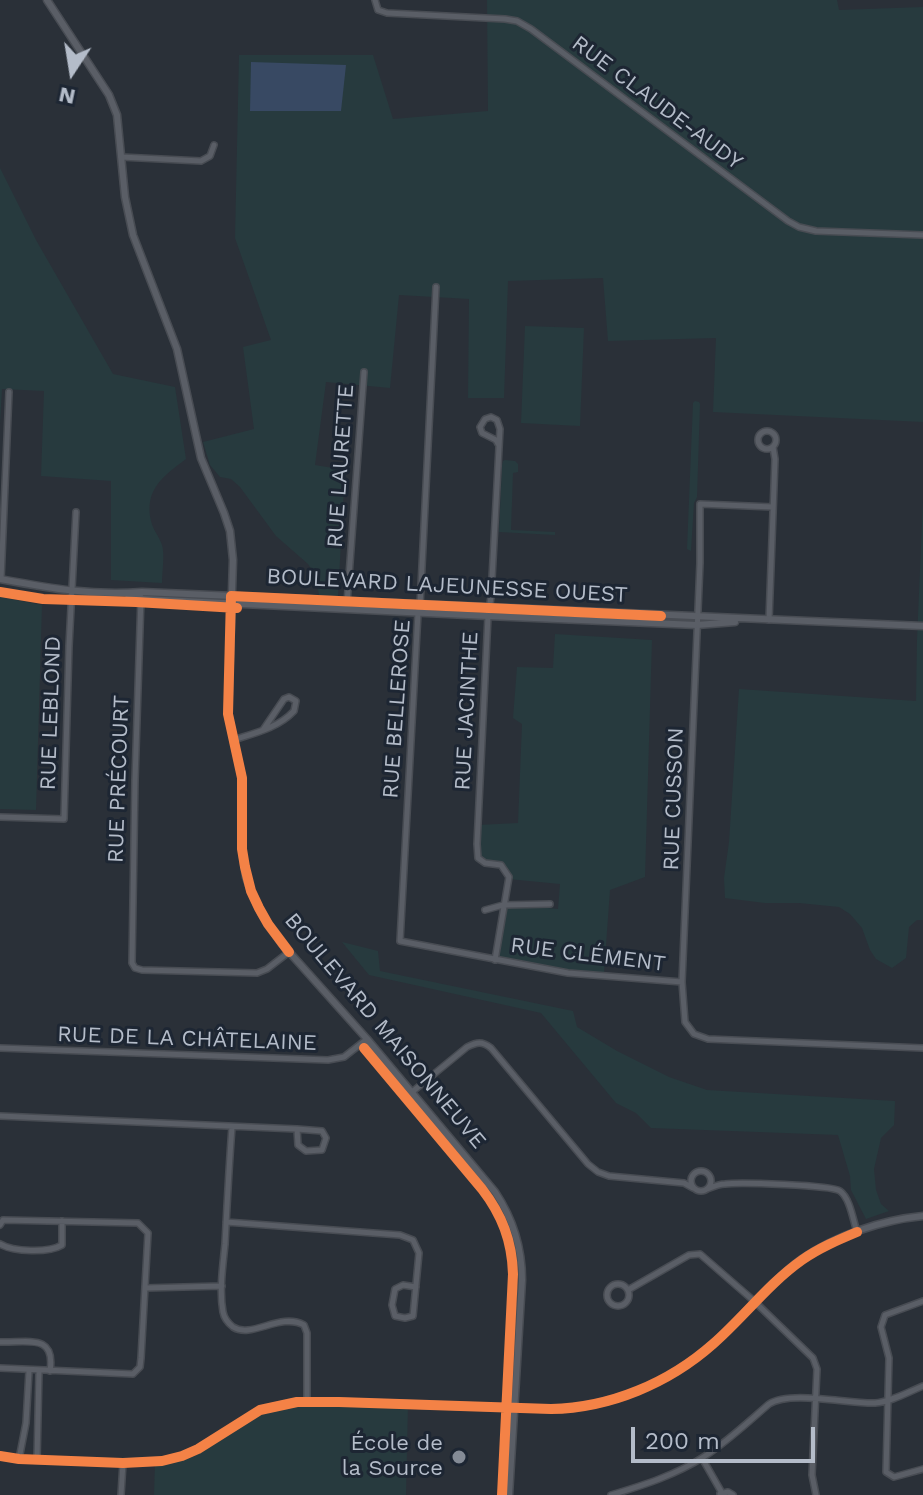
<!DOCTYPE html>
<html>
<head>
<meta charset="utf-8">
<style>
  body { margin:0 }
  #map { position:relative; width:923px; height:1495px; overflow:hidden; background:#2a3038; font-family:"Work Sans",sans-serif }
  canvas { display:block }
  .north { position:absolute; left:32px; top:32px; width:80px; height:80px; -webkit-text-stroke:6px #1d2633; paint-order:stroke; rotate:192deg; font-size:22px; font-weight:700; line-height:32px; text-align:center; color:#b4bcc9 }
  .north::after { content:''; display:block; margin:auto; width:28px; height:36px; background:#b4bcc9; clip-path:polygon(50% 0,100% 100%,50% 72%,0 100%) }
  .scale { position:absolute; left:631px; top:1427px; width:184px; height:36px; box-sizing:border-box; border:4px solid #b4bcc9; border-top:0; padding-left:10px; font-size:24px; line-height:28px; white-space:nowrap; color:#b4bcc9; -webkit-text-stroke:6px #1d2633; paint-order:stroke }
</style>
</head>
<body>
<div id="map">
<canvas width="923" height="1495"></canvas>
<div class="north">N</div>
<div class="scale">200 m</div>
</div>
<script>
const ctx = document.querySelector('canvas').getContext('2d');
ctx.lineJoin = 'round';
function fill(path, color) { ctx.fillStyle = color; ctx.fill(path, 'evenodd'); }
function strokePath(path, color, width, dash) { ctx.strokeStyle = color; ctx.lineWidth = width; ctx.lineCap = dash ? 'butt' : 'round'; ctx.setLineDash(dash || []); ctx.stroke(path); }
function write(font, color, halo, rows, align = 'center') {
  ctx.font = font + ' "Work Sans",sans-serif'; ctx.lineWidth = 6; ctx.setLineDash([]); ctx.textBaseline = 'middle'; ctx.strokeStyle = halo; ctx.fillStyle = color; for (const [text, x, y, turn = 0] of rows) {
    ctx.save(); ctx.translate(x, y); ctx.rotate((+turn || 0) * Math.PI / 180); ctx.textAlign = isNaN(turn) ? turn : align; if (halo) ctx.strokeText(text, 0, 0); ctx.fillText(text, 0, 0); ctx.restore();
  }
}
const green = new Path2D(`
  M487,0H837L839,10L923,7V422L713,412L716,338L608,341L603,278L508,281L504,398H468L469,299L399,295L390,388L326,382L315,465L345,470L338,596L319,595L316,576L308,564L276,536L240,487L231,479L220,477L210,465L203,442L254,429L243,347L271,340L235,238L239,55H373L393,119L488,111Z
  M0,168L36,240L113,374L175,387L186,459C163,476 144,490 151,521C153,530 159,536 162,545C165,555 162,572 162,583L111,580V481L41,476L44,391L2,389L0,424Z
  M525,326L584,328L580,426L521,423Z
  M695,401L699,402L700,404L697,497L694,503L691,551L687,549L693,403Z
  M505,460L515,461L518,464V472L513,473L511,530L555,532V535L499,532L502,465L503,461Z
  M923,499V920H917L909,927L906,958L892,968L876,959L870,950L862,928L850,914L839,907L799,903H765L725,898L724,878L729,842L739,689L916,701L917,640Z
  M0,597L42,605L36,810L0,809Z
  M555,634L652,640L645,877L610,890L604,973L569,974L495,960L506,904L558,909L560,884L508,879L500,865L479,858L478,825L518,823L522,724L513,718L517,667L553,668Z
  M342,942L378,951L380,971L573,1011L577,1027L617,1051L669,1077L707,1090L895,1101L894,1125L881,1138L874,1169L876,1190L881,1204L889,1211L866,1219L851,1190L850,1176L838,1135L651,1128L636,1113L616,1103L541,1013L369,975Z
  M297,1402L408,1404L406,1495H154L155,1462L182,1456L248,1417Z`);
const water = new Path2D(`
  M251,62L346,65L341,111H250Z`);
const minor = new Path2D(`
  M375,0L378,10L387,13L505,19L517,21L531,29L788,221L799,227L816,231L923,235
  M121,157L201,161L210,156L214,145
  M436,287L420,606L418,613L400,941L568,973L682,982L685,1022L694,1034L708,1039L923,1048
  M758 440a9 9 0 1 1 18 0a9 9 0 1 1-18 0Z
  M1,579L9,392
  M141,597L135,780L132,963L135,968L142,970L257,973L267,969L289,952
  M347,603L364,372
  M769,620L775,459L773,447
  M233,740C255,733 278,728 294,711L296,701L289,697L284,699L263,730
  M0,817L64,819L69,646L76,512
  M485,910L503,905L550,904
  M495,960L509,877L501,865L485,863L478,858L477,844L488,616L491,597L500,429L497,420L491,417L485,419L480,427L482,433L496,440L498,444
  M682,982L700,563V504L773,507
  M0,1048L328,1060L344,1057L367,1039
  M412,1092L467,1047C477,1042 482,1041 491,1048L588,1164L598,1172L609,1176L684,1183L693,1188
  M0,1116L297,1129L322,1131L326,1138L322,1150L306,1151L298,1145L297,1129
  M232,1127C229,1166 227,1205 225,1244C223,1265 219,1290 223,1312C224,1317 228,1323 233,1327C252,1339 280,1312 304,1325L307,1333V1401
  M691 1181a10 10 0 1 1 20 0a10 10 0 1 1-20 0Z
  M707,1189C712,1187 719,1184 725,1184C739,1182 831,1185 840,1191C850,1198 853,1220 857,1232
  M226,1222L400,1235L413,1240L419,1253L413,1316L405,1318L395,1316L392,1305L395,1289L403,1285L416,1287
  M0,1225L3,1220L138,1223L148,1233L141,1358L140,1367L133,1374L0,1368
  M0,1244C13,1252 49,1253 62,1245V1221
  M607 1295a11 11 0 1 1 22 0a11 11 0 1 1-22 0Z
  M145,1288L222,1286
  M628,1290L689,1255L700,1254L754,1301L813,1358L817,1369L812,1475L816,1495
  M923,1301L885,1315L881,1327L889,1358L886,1472L894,1477L923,1469
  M0,1342C27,1343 56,1333 50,1371
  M702,1458L722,1493
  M19,1459L26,1423L29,1371
  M37,1460L39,1371
  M720,1494L728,1492L733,1495
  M121,1495L123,1463
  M611,1495C644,1485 676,1475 705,1456C728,1441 748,1422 769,1404C790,1390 849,1404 875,1403C891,1402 908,1392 923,1386`);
const tertiary = new Path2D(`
  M47,0L109,95L117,115L125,197L133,235L177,349L201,458L224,513L230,531L233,560L228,714L242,778V849L246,877L251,891L261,913L282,944L367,1039L495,1192C513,1219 522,1248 522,1280L509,1495
  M0,579C49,588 91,596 142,592L923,626
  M128,595L141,599L488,616L697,625L735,622
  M0,1456L19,1459L123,1463L162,1461L182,1456L198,1449L260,1410L297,1402H339L551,1409C610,1408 669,1383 713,1344C744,1316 768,1284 802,1259C837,1235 882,1220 923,1216`);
const cycleway = new Path2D(`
  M0,592L43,599L136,602L237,608
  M289,952L268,924L259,908L251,891L245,867L242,849V778L228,714L231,596L661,616
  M364,1048L482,1189C502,1215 512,1241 513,1274L502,1495
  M0,1456L19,1459L123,1463L162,1461L182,1456L198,1449L260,1410L297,1402H339L551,1409C610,1408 669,1383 713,1344C744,1317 768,1284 802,1260C819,1248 838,1240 857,1232`);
const markers = [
  [459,1457,8,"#848b96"]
];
const streetNames = [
  ["RUE CLAUDE-AUDY",657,103,37],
  ["RUE LAURETTE",341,466,-86],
  ["BOULEVARD LAJEUNESSE OUEST",447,586,3],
  ["RUE BELLEROSE",397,709,-86],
  ["RUE JACINTHE",467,711,-87],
  ["RUE LEBLOND",51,713,-88],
  ["RUE PRÉCOURT",119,779,-88],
  ["RUE CUSSON",674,799,-88],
  ["RUE CLÉMENT",588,955,7],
  ["BOULEVARD MAISONNEUVE",385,1031,50],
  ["RUE DE LA CHÂTELAINE",187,1039,2]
];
const poiNames = [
  ["École de",443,1444],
  ["la Source",443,1469]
];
fill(green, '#273a3e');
fill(water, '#384963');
strokePath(minor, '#484c53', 8);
strokePath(tertiary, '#484c53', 9);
strokePath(minor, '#5a5e66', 5);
strokePath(tertiary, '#5a5e66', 6);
strokePath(cycleway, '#f48246', 10);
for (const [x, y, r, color] of markers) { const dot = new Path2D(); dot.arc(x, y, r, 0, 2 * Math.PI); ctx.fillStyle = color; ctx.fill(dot); strokePath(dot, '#1d2633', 3); }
write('22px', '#b4bcc9', '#1d2633', streetNames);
write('22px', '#b4bcc9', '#1d2633', poiNames, 'right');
</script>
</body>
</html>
